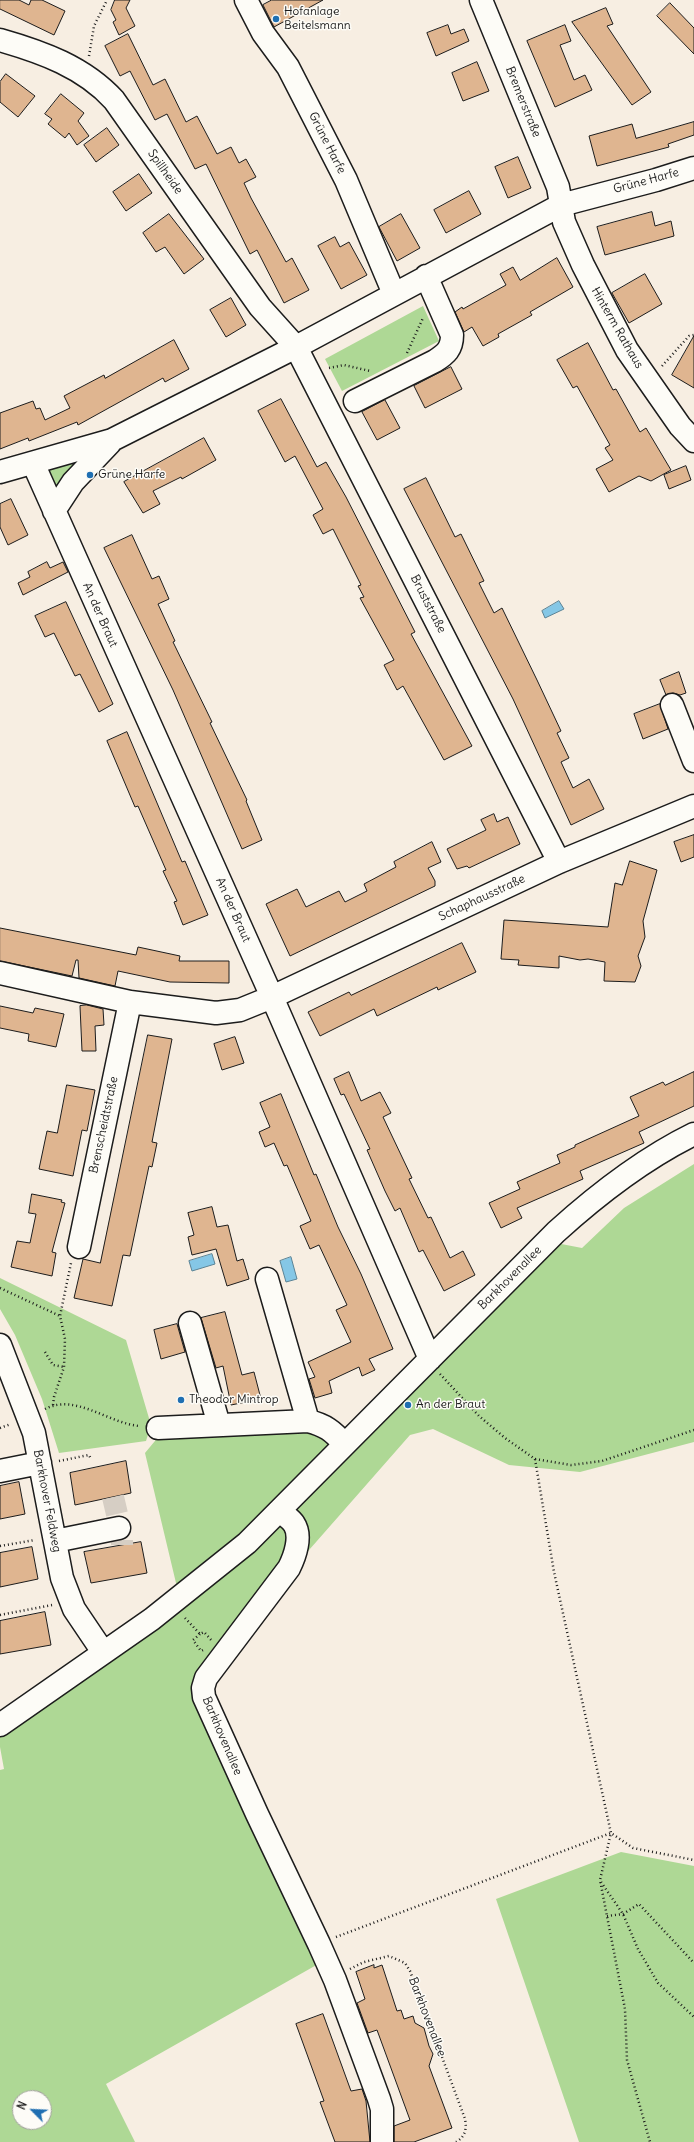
<!DOCTYPE html>
<html>
<head>
<meta charset="utf-8">
<style>
  body { margin:0 }
  #map { position:relative; width:694px; height:2142px; overflow:hidden; background:#f7eee2; font-family:Delius,sans-serif }
  canvas { display:block }
  .north { position:absolute; left:12px; top:2090px; width:40px; height:40px; box-sizing:border-box; background:#fdfcf7; border:1px solid #a3a29f; border-radius:50%; rotate:294deg; font-size:11px; font-weight:700; line-height:16px; text-align:center; color:#1c1c1c }
  .north::after { content:''; display:block; margin:auto; width:14px; height:18px; background:#1f6fb2; clip-path:polygon(50% 0,100% 100%,50% 72%,0 100%) }
</style>
</head>
<body>
<div id="map">
<canvas width="694" height="2142"></canvas>
<div class="north">N</div>
</div>
<script>
const ctx = document.querySelector('canvas').getContext('2d');
ctx.lineJoin = 'round';
function fill(path, color) { ctx.fillStyle = color; ctx.fill(path, 'evenodd'); }
function strokePath(path, color, width, dash) { ctx.strokeStyle = color; ctx.lineWidth = width; ctx.lineCap = dash ? 'butt' : 'round'; ctx.setLineDash(dash || []); ctx.stroke(path); }
function write(font, color, halo, rows, align = 'center') {
  ctx.font = font + ' Delius,sans-serif'; ctx.lineWidth = 3; ctx.setLineDash([]); ctx.textBaseline = 'middle'; ctx.strokeStyle = halo; ctx.fillStyle = color; for (const [text, x, y, turn = 0] of rows) {
    ctx.save(); ctx.translate(x, y); ctx.rotate((+turn || 0) * Math.PI / 180); ctx.textAlign = isNaN(turn) ? turn : align; if (halo) ctx.strokeText(text, 0, 0); ctx.fillText(text, 0, 0); ctx.restore();
  }
}
const green = new Path2D(`
  M423,306L439,341L342,391L325,359Z
  M83,455L64,486L55,485L48,470Z
  M694,1164V1442L580,1472L509,1465L433,1429L410,1435L295,1566L204,1677L320,1963L106,2084L135,2142H0V1770L4,1769L0,1747V1728L182,1595L176,1583L145,1453L164,1430L294,1422L341,1444L551,1242L582,1248L624,1208ZM20,2098H44V2122H20Z
  M0,1278L126,1340L151,1425L146,1441L59,1453L42,1399L15,1335L0,1309Z
  M621,1852L694,1866V2142H579L496,1899Z`);
const water = new Path2D(`
  M559,601L564,609L545,618L542,611Z
  M212,1254L215,1264L192,1271L189,1261Z
  M291,1257L297,1279L286,1282L280,1261Z`);
const building = new Path2D(`
  M0,0H19L29,5L31,0H42L65,11L54,35L0,9Z
  M115,0H130L126,8L135,26L119,35L113,22L116,20L111,10Z
  M272,0H323L274,27L263,5Z
  M670,3L694,28V54L657,16Z
  M606,8L613,24L607,26L651,92L632,105L572,22Z
  M448,25L451,34L464,29L469,41L436,56L427,33Z
  M565,25L571,41L560,45L574,80L585,75L592,90L555,107L527,41Z
  M128,34L153,85L165,79L186,122L197,116L217,154L231,147L239,163L246,159L256,177L244,183L251,198L286,262L292,258L309,290L284,303L257,250L250,254L206,164L195,169L167,114L155,120L130,71L120,76L105,46Z
  M477,62L489,91L463,101L452,73Z
  M6,74L35,96L18,117L0,102V82Z
  M61,94L84,113L78,121L89,136L77,145L69,133L65,138L48,124L52,119L45,114Z
  M694,122V135L668,144L669,147L597,166L589,136L632,124L636,138Z
  M107,128L119,145L96,162L84,145Z
  M518,157L531,188L508,198L495,167Z
  M139,174L152,193L126,211L113,192Z
  M469,191L481,214L446,233L434,210Z
  M652,212L655,226L671,221L674,236L605,255L597,227Z
  M169,214L204,259L184,274L165,247L156,252L143,233Z
  M401,214L420,248L397,261L379,227Z
  M335,237L340,247L349,242L367,275L341,289L318,246Z
  M557,258L573,287L530,312L532,315L498,334L499,337L483,346L472,327L464,332L455,312L462,307L463,309L506,285L500,274L513,267L520,280Z
  M645,274L662,304L629,323L612,293Z
  M231,298L246,325L226,337L210,310Z
  M694,336V388L672,375Z
  M174,340L189,369L165,382L163,378L78,425L77,422L29,441L28,438L0,449V413L33,401L36,409L40,408L45,420L70,408L64,396L104,375L105,378Z
  M588,343L613,390L616,389L640,432L646,428L671,470L651,481L639,476L609,492L596,469L613,460L605,448L610,445L577,386L573,388L557,360Z
  M451,367L462,389L425,408L414,386Z
  M281,399L317,467L326,462L346,497L415,632L411,634L472,746L444,760L403,686L397,690L384,665L394,660L360,598L364,597L358,586L361,585L333,529L323,534L313,515L323,509L295,456L285,462L258,411Z
  M385,400L400,428L377,440L362,412Z
  M204,438L216,460L182,479L181,477L153,491L160,504L143,513L124,482Z
  M686,466L691,480L669,489L664,475Z
  M426,478L455,537L461,534L484,581L479,583L494,613L502,608L537,680L561,731L557,733L569,758L561,762L573,788L589,779L604,809L571,825L513,699L404,489Z
  M11,499L28,535L8,545L0,527V504Z
  M132,535L152,579L159,576L169,599L158,604L175,641L173,642L212,722L210,723L247,800L246,801L262,840L242,849L173,690L104,548Z
  M47,562L50,568L63,562L68,572L23,595L18,583L30,577L28,572Z
  M66,602L113,704L99,712L80,674L75,676L54,633L45,637L35,616Z
  M679,672L686,693L680,695L673,693L666,695L660,680Z
  M660,704L668,729L643,739L634,714Z
  M127,732L182,862L185,861L208,915L183,925L174,902L177,901L163,871L166,870L138,806L135,807L107,741Z
  M494,814L497,822L508,817L520,844L469,868L467,866L457,869L447,849L486,830L481,820Z
  M694,835V857L681,862L674,842Z
  M432,842L441,862L428,868L435,881V886L290,956L266,904L297,889L306,907L339,891L345,902L367,891L364,884L396,867L394,862Z
  M630,861L657,870L643,921L645,937L638,956L641,966L635,982L604,981L605,962L588,959L580,960L559,956V968L518,965L519,960L501,959L504,920L608,927L615,883L622,885Z
  M0,928L136,955L138,947L180,956L179,961H229V983L170,982L118,971L115,986L79,978L78,960H76L72,976L0,961Z
  M462,943L476,972L438,990L437,987L377,1016L374,1009L320,1036L308,1012L349,992L351,995Z
  M87,1005L103,1009L104,1025L95,1026L96,1051H82L80,1006Z
  M0,1006L33,1013L35,1008L64,1014L56,1047L28,1041L29,1034L0,1028Z
  M148,1035L172,1039L152,1142L157,1143L152,1167L149,1166L130,1256L123,1255L112,1306L74,1298L83,1259L100,1263Z
  M235,1037L244,1063L222,1070L214,1044Z
  M349,1072L361,1101L380,1092L391,1113L383,1117L412,1178L409,1179L428,1218L431,1217L450,1258L463,1251L475,1275L444,1291L423,1250L419,1252L400,1208L395,1211L385,1191L367,1150L370,1149L344,1094L341,1095L334,1079Z
  M694,1072V1106L639,1132L644,1143L580,1171L583,1179L517,1208L522,1218L501,1228L489,1203L520,1189L517,1182L560,1163L557,1155L575,1147V1145L639,1116L630,1097L663,1082L665,1085Z
  M67,1085L95,1090L87,1131L82,1130L73,1176L39,1169L47,1131L57,1133Z
  M281,1094L314,1175L316,1174L338,1227L361,1274L393,1349L369,1359L375,1370L362,1376L359,1367L329,1381L332,1393L315,1398L309,1379L315,1377L308,1362L351,1342L336,1310L347,1305L319,1245L310,1249L300,1226L311,1221L287,1165L284,1166L274,1143L265,1147L259,1132L270,1127L260,1103Z
  M32,1194L62,1200L61,1202L65,1203L52,1252L56,1253L52,1276L11,1267L17,1241L30,1243L36,1214L29,1213Z
  M212,1207L217,1227L228,1225L237,1261L243,1259L249,1279L227,1286L216,1249L192,1255L188,1237L194,1235L188,1213Z
  M225,1312L242,1375L254,1372L261,1399L231,1405L223,1366L216,1368L201,1318Z
  M177,1324L185,1352L161,1359L154,1330Z
  M126,1461L131,1493L75,1505L70,1473Z
  M19,1482L25,1514L0,1519V1486Z
  M141,1542L147,1573L91,1583L84,1552Z
  M32,1547L38,1579L0,1587V1553Z
  M45,1612L51,1645L0,1654V1621Z
  M374,1965V1968L382,1965L397,2011L401,2010L404,2019L413,2016L415,2023L424,2028L429,2046L433,2054L429,2066L452,2128L414,2142H394V2126L410,2120L377,2030L368,2033L357,2003L365,1999L356,1972Z
  M323,2014L351,2091L362,2089L366,2101L370,2142H335L320,2102L324,2101L296,2024Z`);
const minorTunnel = new Path2D(`
  M113,1497L117,1514
  M122,1540V1545`);
const path = new Path2D(`
  M89,56L94,26L107,0
  M407,353L423,318
  M662,366L689,336L694,335
  M329,368L344,365L370,371
  M0,1288L60,1316
  M45,1352L53,1365L64,1367
  M440,1374L479,1416L505,1438L535,1459L571,1465L602,1461L694,1430
  M53,1405L54,1397L64,1367L65,1339L60,1316L71,1263
  M45,1409C75,1393 108,1423 139,1426
  M0,1428L11,1424
  M535,1459L554,1572L611,1833L600,1880L625,2009L627,2060L650,2142
  M59,1461L89,1455L91,1459
  M0,1546L35,1540
  M0,1615L52,1605
  M185,1618L200,1634L204,1632L212,1641
  M200,1634L193,1640L201,1651L203,1650
  M601,1882L623,1914L638,1949L658,1983L694,2017
  M607,1916L623,1914L639,1904L694,1963
  M336,1937L611,1833L633,1848L694,1860
  M350,1969L364,1962L389,1956L405,1963L410,1971L465,2119C467,2129 465,2137 456,2142`);
const minor = new Path2D(`
  M246,0L263,33L288,67L346,180L394,294
  M481,0L558,187L564,222L583,265L627,350L680,426L694,441
  M0,40C42,52 84,67 114,100L260,307L296,347L559,862
  M355,401L435,361C446,354 452,349 452,335L426,276
  M33,463L272,997L430,1359
  M0,472L112,440L296,347L561,205L656,180L694,168
  M54,511L73,482L110,443
  M672,705L694,761
  M0,973L130,1002L216,1013L240,1010L272,997L559,862L694,806
  M79,1247L130,1002
  M267,1279L308,1421
  M190,1323L219,1425
  M0,1345L34,1433L62,1578L74,1609L103,1652
  M158,1428L308,1421C325,1425 333,1431 344,1444
  M0,1471L40,1463
  M280,1511C284,1515 291,1519 294,1524C302,1536 295,1556 289,1568L206,1678L203,1688L204,1697L257,1814L319,1944L335,1980L379,2099L382,2109V2142
  M55,1541L119,1528
  M0,1725L152,1619L247,1543L556,1232C598,1194 643,1159 694,1134`);
const markers = [
  [276,19,4,"#1f6fb2"],
  [90,475,4,"#1f6fb2"],
  [181,1400,4,"#1f6fb2"],
  [408,1405,4,"#1f6fb2"]
];
const poiNames = [
  ["Hofanlage",284,12],
  ["Beitelsmann",284,26],
  ["Grüne Harfe",98,475],
  ["Theodor Mintrop",189,1400],
  ["An der Braut",416,1405]
];
const streetNames = [
  ["Bremerstraße",523,102,68],
  ["Grüne Harfe",327,143,63],
  ["Spillheide",165,172,55],
  ["Grüne Harfe",646,181,-15],
  ["Hinterm Rathaus",617,328,60],
  ["Bruststraße",428,604,63],
  ["An der Braut",100,615,66],
  ["Schaphausstraße",482,898,-25],
  ["An der Braut",233,910,66],
  ["Brenscheidtstraße",104,1125,-78],
  ["Barkhovenallee",510,1278,-45],
  ["Barkhover Feldweg",47,1501,79],
  ["Barkhovenallee",222,1736,67],
  ["Barkhovenallee",427,2017,69]
];
fill(green, '#aed895');
fill(water, '#85c7e6');
strokePath(water, '#5b8395', 1);
fill(building, '#dfb590');
strokePath(building, '#1c1c1c', 1);
strokePath(minorTunnel, '#d6cec4', 22, [22, 11]);
strokePath(minor, '#1c1c1c', 25);
strokePath(path, '#1c1c1c', 2.5, [1, 3]);
strokePath(minor, '#fdfcf7', 22);
for (const [x, y, r, color] of markers) { const dot = new Path2D(); dot.arc(x, y, r, 0, 2 * Math.PI); ctx.fillStyle = color; ctx.fill(dot); strokePath(dot, '#fdfcf7', 1.5); }
write('12px', '#1c1c1c', '#fdfcf7', poiNames, 'left');
write('12px', '#1c1c1c', '#fdfcf7', streetNames);
</script>
</body>
</html>
